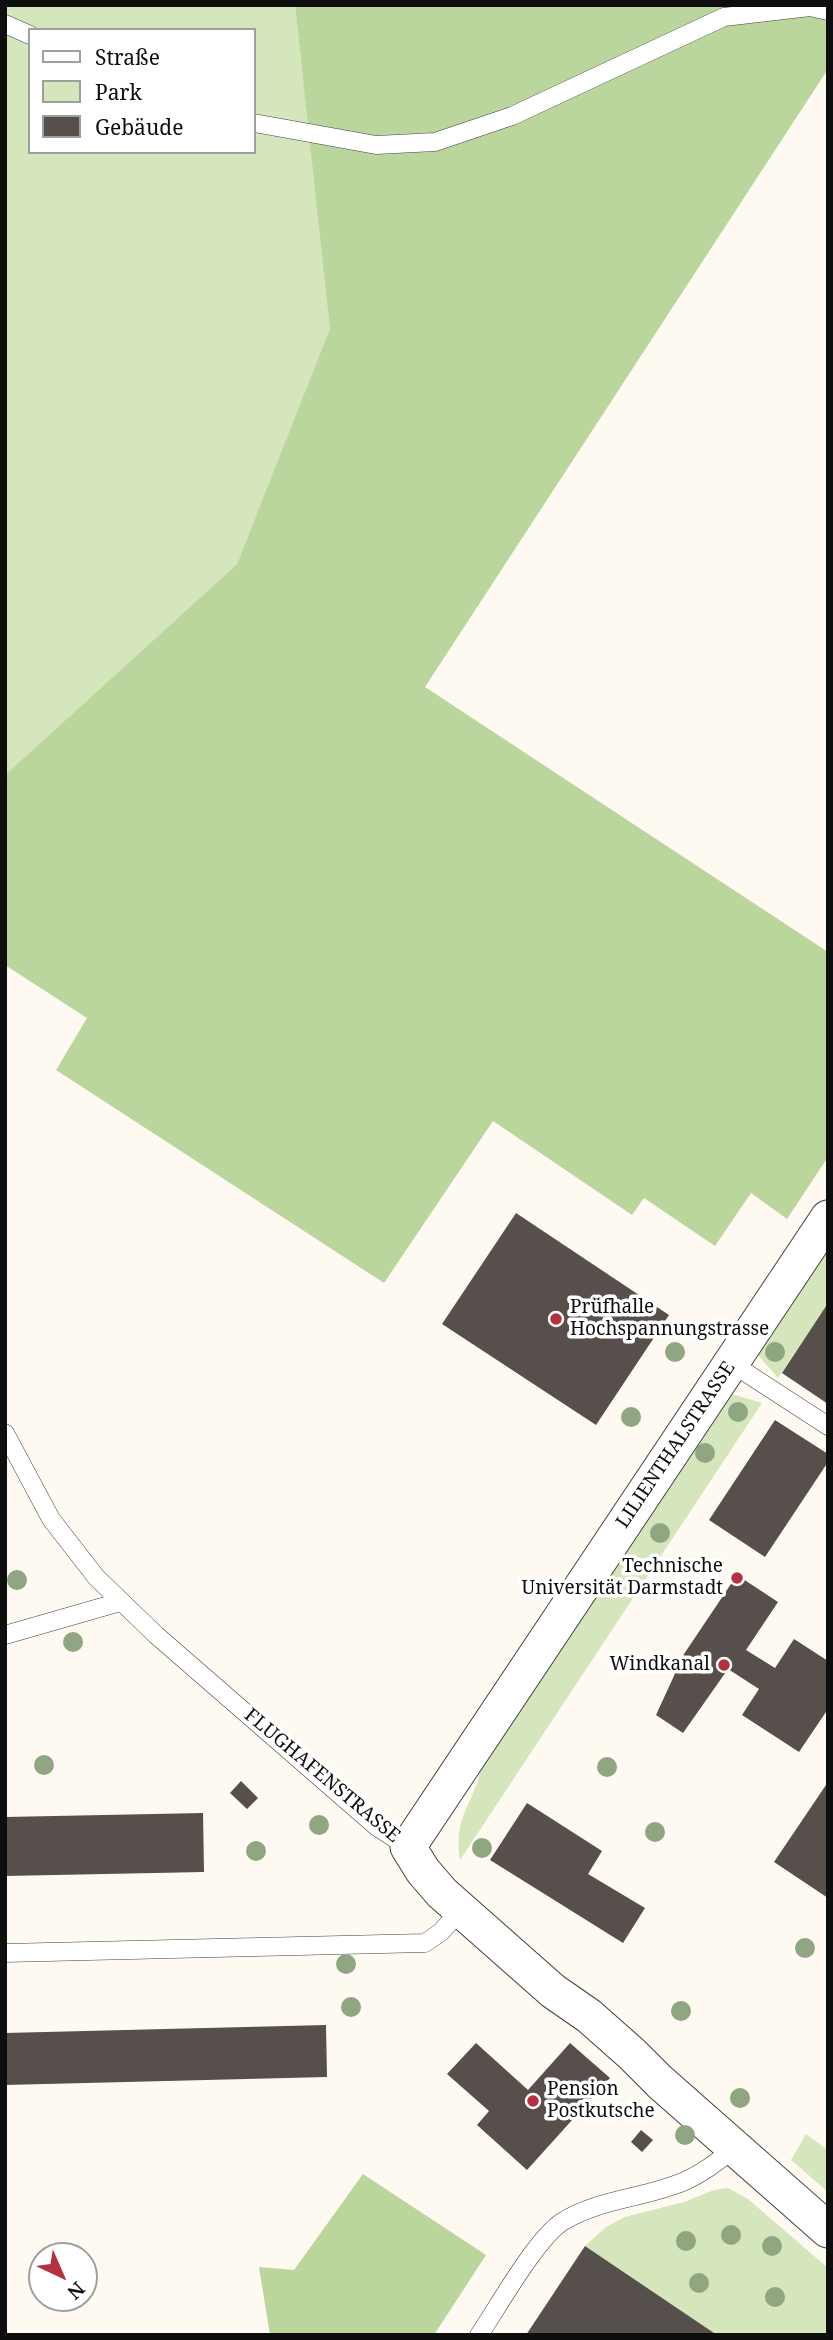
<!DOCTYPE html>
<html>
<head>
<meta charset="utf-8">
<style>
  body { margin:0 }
  #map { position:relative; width:833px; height:2340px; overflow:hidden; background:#fefaf1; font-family:"Noto Serif",serif }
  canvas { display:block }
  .frame { position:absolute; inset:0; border:7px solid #0e0e0e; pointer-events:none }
  .legend { position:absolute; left:28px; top:28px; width:228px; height:126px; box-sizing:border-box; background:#fff; border:2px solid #9f9f9f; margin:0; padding:9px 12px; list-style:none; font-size:21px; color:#0e0e0e }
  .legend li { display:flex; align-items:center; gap:14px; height:35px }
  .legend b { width:35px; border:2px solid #9f9f9f }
  .north { position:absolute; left:28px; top:2242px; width:70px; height:70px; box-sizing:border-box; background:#fff; border:2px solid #9f9f9f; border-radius:50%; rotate:136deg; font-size:19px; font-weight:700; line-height:28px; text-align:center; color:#0e0e0e }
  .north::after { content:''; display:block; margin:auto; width:24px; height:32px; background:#b53041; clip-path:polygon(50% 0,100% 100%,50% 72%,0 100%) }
</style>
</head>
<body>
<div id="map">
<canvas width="833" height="2340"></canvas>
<div class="frame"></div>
<ul class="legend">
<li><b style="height:9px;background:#fff"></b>Straße</li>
<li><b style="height:19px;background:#d5e6bc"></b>Park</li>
<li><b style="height:19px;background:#564f4b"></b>Gebäude</li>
</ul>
<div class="north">N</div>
</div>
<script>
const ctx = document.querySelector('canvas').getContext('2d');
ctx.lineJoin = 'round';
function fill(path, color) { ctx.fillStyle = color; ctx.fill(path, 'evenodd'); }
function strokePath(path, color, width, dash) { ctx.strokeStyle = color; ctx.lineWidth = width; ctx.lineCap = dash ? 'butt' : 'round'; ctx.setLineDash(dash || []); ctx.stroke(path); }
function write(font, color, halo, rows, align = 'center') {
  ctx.font = font + ' "Noto Serif",serif'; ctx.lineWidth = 7; ctx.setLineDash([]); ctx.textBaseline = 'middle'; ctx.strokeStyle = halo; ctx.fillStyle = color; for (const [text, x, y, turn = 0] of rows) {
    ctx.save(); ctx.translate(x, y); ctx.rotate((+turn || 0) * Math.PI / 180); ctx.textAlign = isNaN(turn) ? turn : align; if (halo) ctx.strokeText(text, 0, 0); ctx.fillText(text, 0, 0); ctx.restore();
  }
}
const green = new Path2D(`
  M5,5H295L331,329L237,564L5,775ZM30,30H254V152H30Z
  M828,1250V1303L778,1378L758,1355Z
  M732,1394L762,1403L460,1860C453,1816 473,1806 481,1768Z
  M806,2134L828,2150V2192L791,2160Z
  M728,2188L748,2199L828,2268V2335H717L585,2246L606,2227L625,2217L684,2202L714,2190Z`);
const forest = new Path2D(`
  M295,5H828V69L425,687L828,952V1157L787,1219L751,1193L715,1246L644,1198L632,1215L493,1121L384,1283L56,1070L87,1018L5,965V775L237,564L330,329Z
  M363,2174L486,2255L434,2335H270L259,2267L294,2270Z`);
const building = new Path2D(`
  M516,1213L669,1315L596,1425L442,1324Z
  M828,1303V1404L782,1373Z
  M775,1420L828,1454V1462L765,1557L709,1520Z
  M737,1575L778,1602L746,1650L775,1668L794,1639L828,1661V1709L799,1752L742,1715L759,1689L728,1669L683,1733L656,1715L684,1654Z
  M241,1781L258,1798L247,1809L230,1793Z
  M828,1782V1898L774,1862Z
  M527,1803L602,1851L588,1874L645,1908L623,1943L490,1860Z
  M203,1813L204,1872L5,1876V1817Z
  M326,2025L327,2077L5,2085V2033Z
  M476,2043L528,2090L570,2043L610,2078L527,2170L477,2125L489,2111L447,2074Z
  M641,2130L653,2140L642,2152L631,2142Z
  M585,2246L717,2335H526Z`);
const lane = new Path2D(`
  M5,24L30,35
  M254,123L376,145L435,142L512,116L724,17L810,7L828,11
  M731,1363L828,1426
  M5,1433L51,1519L96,1577L156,1635L377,1827L408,1847
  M5,1635L120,1602
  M5,1953L425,1943L441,1932L461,1909
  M479,2335C498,2307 536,2239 562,2222C598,2199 646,2198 685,2181C703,2173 719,2161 734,2148`);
const street = new Path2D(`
  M828,1218L408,1847L423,1871L442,1893L553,1991L589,2016L632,2054L660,2082L828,2230`);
const trees = [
  [675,1352],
  [775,1352],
  [738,1412],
  [631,1417],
  [705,1453],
  [660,1533],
  [17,1580],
  [73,1642],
  [44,1765],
  [607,1767],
  [319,1825],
  [655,1832],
  [482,1848],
  [256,1851],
  [805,1948],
  [346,1964],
  [351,2007],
  [681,2011],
  [740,2098],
  [685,2135],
  [731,2235],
  [686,2241],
  [772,2246],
  [699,2283],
  [775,2297]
];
const markers = [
  [556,1319,7,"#b53041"],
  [737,1578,7,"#b53041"],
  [724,1665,7,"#b53041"],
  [533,2101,7,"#b53041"]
];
const poiNames = [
  ["Prüfhalle",570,1308],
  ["Hochspannungstrasse",570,1330],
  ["Technische",723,1567,"right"],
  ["Universität Darmstadt",723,1589,"right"],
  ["Windkanal",710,1665,"right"],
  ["Pension",547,2090],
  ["Postkutsche",547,2112]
];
const streetNames = [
  ["LILIENTHALSTRASSE",676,1445,-56],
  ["FLUGHAFENSTRASSE",322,1776,40]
];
fill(green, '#d5e6bc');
fill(forest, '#bbd69d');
fill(building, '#564f4b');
strokePath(lane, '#414141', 19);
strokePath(street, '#414141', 37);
strokePath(lane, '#fff', 18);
strokePath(street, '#fff', 35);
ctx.fillStyle = '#8fa680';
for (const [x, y] of trees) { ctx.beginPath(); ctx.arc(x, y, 10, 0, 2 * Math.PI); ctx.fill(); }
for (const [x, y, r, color] of markers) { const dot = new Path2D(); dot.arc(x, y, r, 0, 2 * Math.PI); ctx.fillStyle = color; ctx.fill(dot); strokePath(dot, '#fff', 2.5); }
write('19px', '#0e0e0e', '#fff', poiNames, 'left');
write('19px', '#0e0e0e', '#fff', streetNames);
</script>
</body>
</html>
